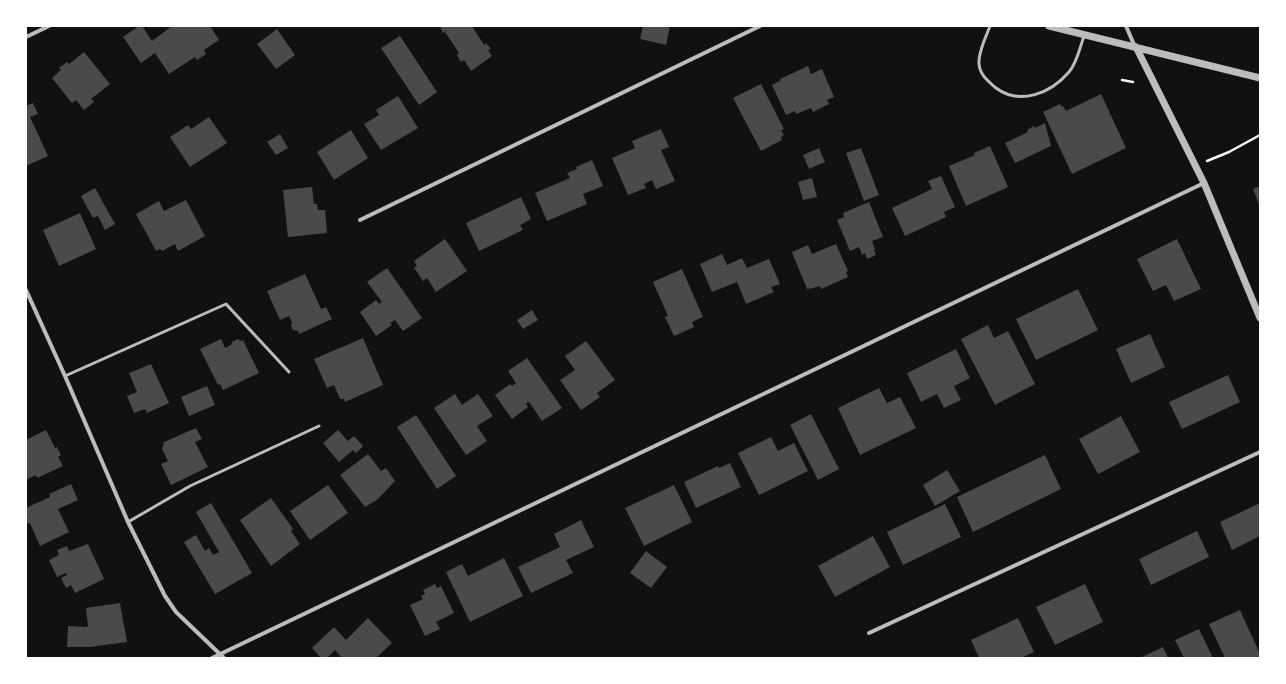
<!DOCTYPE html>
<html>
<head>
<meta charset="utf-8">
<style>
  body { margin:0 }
  #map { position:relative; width:1286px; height:684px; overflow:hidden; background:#111; font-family:Signika,sans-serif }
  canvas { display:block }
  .frame { position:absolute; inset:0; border:27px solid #fff; pointer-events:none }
</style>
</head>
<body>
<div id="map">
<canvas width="1286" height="684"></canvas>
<div class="frame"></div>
</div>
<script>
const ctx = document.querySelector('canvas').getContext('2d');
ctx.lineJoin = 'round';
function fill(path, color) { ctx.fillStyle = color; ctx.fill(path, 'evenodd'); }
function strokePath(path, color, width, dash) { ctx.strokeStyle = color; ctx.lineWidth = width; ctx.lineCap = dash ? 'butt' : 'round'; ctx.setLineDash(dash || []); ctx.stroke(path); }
const building = new Path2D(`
  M139,26H142L152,41L172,26H210L219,40L204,50L206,54L197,60L195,57L169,74L155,53L141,63L123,37Z
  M440,26H472L484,45L486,43L491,49L488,50L492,56L471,71L464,60L461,62L457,55L459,53L445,32L443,33Z
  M643,26H670L666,45L640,39Z
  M277,29L295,55L276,69L257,44Z
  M400,36L437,92L419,105L381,48Z
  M84,52L110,84L91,99L94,102L84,110L76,100L72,103L52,78L61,70L59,68L67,62L69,64Z
  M808,66L811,74L822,69L834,97L827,100L829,104L813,112L811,108L796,114L795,111L786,115L772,85L781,80L780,79Z
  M761,84L784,129L781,130L784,135L781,137L782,140L761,151L733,98Z
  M1101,94L1126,148L1072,174L1043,112L1060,104L1062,107L1063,106L1066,111Z
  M398,96L418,128L381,150L364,124L379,115L376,110Z
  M33,103L38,114L30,117L48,156L26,166V106Z
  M209,117L227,143L190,167L170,137L188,125L191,129Z
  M1045,123L1051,146L1015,163L1005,143L1028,132L1027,130L1034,126L1035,128Z
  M661,129L669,147L661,150L675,181L656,189L652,180L644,184L646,188L628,195L612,158L635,148L632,141Z
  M351,130L368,158L334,180L317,152Z
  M280,134L288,148L276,155L267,142Z
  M990,146L1008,187L966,206L949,166L975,155L974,153Z
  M819,148L825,162L809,169L803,155Z
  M861,148L879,195L864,201L846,153Z
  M592,160L603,186L583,194L587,204L547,221L535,193L570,178L567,173L577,169L576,167Z
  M941,176L955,207L944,212L946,217L905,236L892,208L932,189L928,181Z
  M812,178L817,197L803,200L798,182Z
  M1260,186V207L1253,189Z
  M312,187L314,204H317L318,210H325L327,233L288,237L283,190Z
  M95,188L115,224L105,230L98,216L93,218L81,196Z
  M521,197L531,219L520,225L523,230L479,251L466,223Z
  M186,200L205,236L178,251L175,244L162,251L160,249L156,251L136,214L159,201L164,211Z
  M869,202L883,237L872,241L875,249L874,250L876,255L867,259L865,253L862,255L859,247L850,251L837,220L844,217L843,213Z
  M80,213L96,249L59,266L43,230Z
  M445,239L467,271L436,292L427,278L423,281L414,268L417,266L414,261Z
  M1177,239L1201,289L1174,301L1166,285L1153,291L1137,259Z
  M836,244L848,271L846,272L848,277L821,289L820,286L813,288L807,289L792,252L808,245L812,254Z
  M722,254L727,265L742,258L747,268L769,259L780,284L771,287L774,292L746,304L737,282L712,292L700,264Z
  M387,268L422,318L403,331L395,320L390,323L392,325L376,336L360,312L376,300L379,304L382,302L367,282Z
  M682,269L703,317L692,322L694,327L674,336L665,317L668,316L653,282Z
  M305,274L321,309L326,307L332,319L299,334L298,331L293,330L291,325L292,322L289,316L280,320L267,291Z
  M1078,289L1098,330L1036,360L1016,319Z
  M532,310L538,320L523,329L517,320Z
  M988,325L994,338L1008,331L1035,384L995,405L961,339Z
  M1150,334L1165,367L1131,383L1116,349Z
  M363,338L383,385L345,402L344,399H340L334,385L327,388L314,359Z
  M221,339L225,348L231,345L232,342L238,339L240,341L243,340L259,373L223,390L220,384L218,385L200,349Z
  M586,341L615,380L597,393L600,397L581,410L560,380L575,370L565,356Z
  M956,349L970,378L954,386L961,400L944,408L937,394L921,402L907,373Z
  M527,358L562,408L542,421L529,402L526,403L528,407L512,419L495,395L510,384L512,386L516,383L508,371Z
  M151,364L169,403L147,413L145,409L134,413L127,396L137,392L129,373Z
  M1228,375L1240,402L1182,429L1169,402Z
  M207,386L215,405L189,416L181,397Z
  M879,388L887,403L900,397L916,428L860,455L838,408Z
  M455,394L462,405L478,394L493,416L477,426L487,441L466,455L434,408Z
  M811,414L839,469L818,480L790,425Z
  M416,415L456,476L437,489L397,427Z
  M1121,416L1140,452L1098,474L1079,439Z
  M196,428L202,439L195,442L208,467L171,485L161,464L168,461L162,449L164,442Z
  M46,430L55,448L57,447L61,455L58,457L63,466L37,478L36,475L26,480V440Z
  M338,430L348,441L354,436L363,446L356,453L353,450L339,462L323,443Z
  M771,437L778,451L794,443L808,471L759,495L738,453Z
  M368,454L381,471L386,468L395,481L378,499L365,507L340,475Z
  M1045,455L1061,489L973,532L957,497Z
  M730,463L741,487L696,508L684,482L718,466L719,468Z
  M947,470L960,491L935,506L923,485Z
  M71,484L78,500L58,509L69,532L40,546L30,523L26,524V508L50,497L49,494Z
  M328,485L348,513L310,540L290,511Z
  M674,485L692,522L644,546L625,508Z
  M271,498L293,529L291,531L300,544L271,566L240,520Z
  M211,503L252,573L215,594L184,542L196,535L205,551L209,548L213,555L219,552L196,512Z
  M1260,503V536L1232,550L1220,522Z
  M945,504L961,537L903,565L887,532Z
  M581,520L594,547L566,560L573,573L531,593L518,567L560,547L554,534Z
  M1197,531L1209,557L1151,585L1139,559Z
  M873,536L890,567L835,597L818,566Z
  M88,544L104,579L75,593L71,585L66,588L61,578L67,575L66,573L57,577L49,560L59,555L57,550L67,546L69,551Z
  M646,551L667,567L651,588L630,573Z
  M504,558L523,596L470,622L446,572L462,564L468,576Z
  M435,584L437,588L441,586L454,613L436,622L440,629L425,636L410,605L423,599L421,596L425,594L423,590Z
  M1085,584L1103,622L1055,645L1036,607Z
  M120,603L127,642L90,647H67L68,626L86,627L88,626L86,608Z
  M1240,610L1260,654V657L1258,658H1225L1209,624Z
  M368,618L392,643L376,658H342L335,650L327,658H321L312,648L334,627L346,640Z
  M1018,618L1034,652L1021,658H979L971,640Z
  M1199,629L1213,658H1184L1175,640Z
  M1163,647L1168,658H1140Z`);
const path = new Path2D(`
  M1122,80L1133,82
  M1207,161L1229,152L1260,135`);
const service = new Path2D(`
  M990,26C986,37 978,52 979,64C980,75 988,81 996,88C1020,106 1051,93 1069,72C1077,63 1080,47 1084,36
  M65,376L226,304L289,372
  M128,522L190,486L319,426`);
const minor = new Path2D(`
  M1126,26L1135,47
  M26,37L49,26
  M360,220L760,26
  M26,290L65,376L128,522L165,596L176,612L224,658
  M869,633L1260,452
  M212,658L1204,183`);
const tertiary = new Path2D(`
  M1049,26L1260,78
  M1136,47L1204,183L1260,318`);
fill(building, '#4a4a4a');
strokePath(path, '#f5f5f5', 2.5);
strokePath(service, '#bcbcbc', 3);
strokePath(minor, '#bcbcbc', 4);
strokePath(tertiary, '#bcbcbc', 7);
</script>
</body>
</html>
